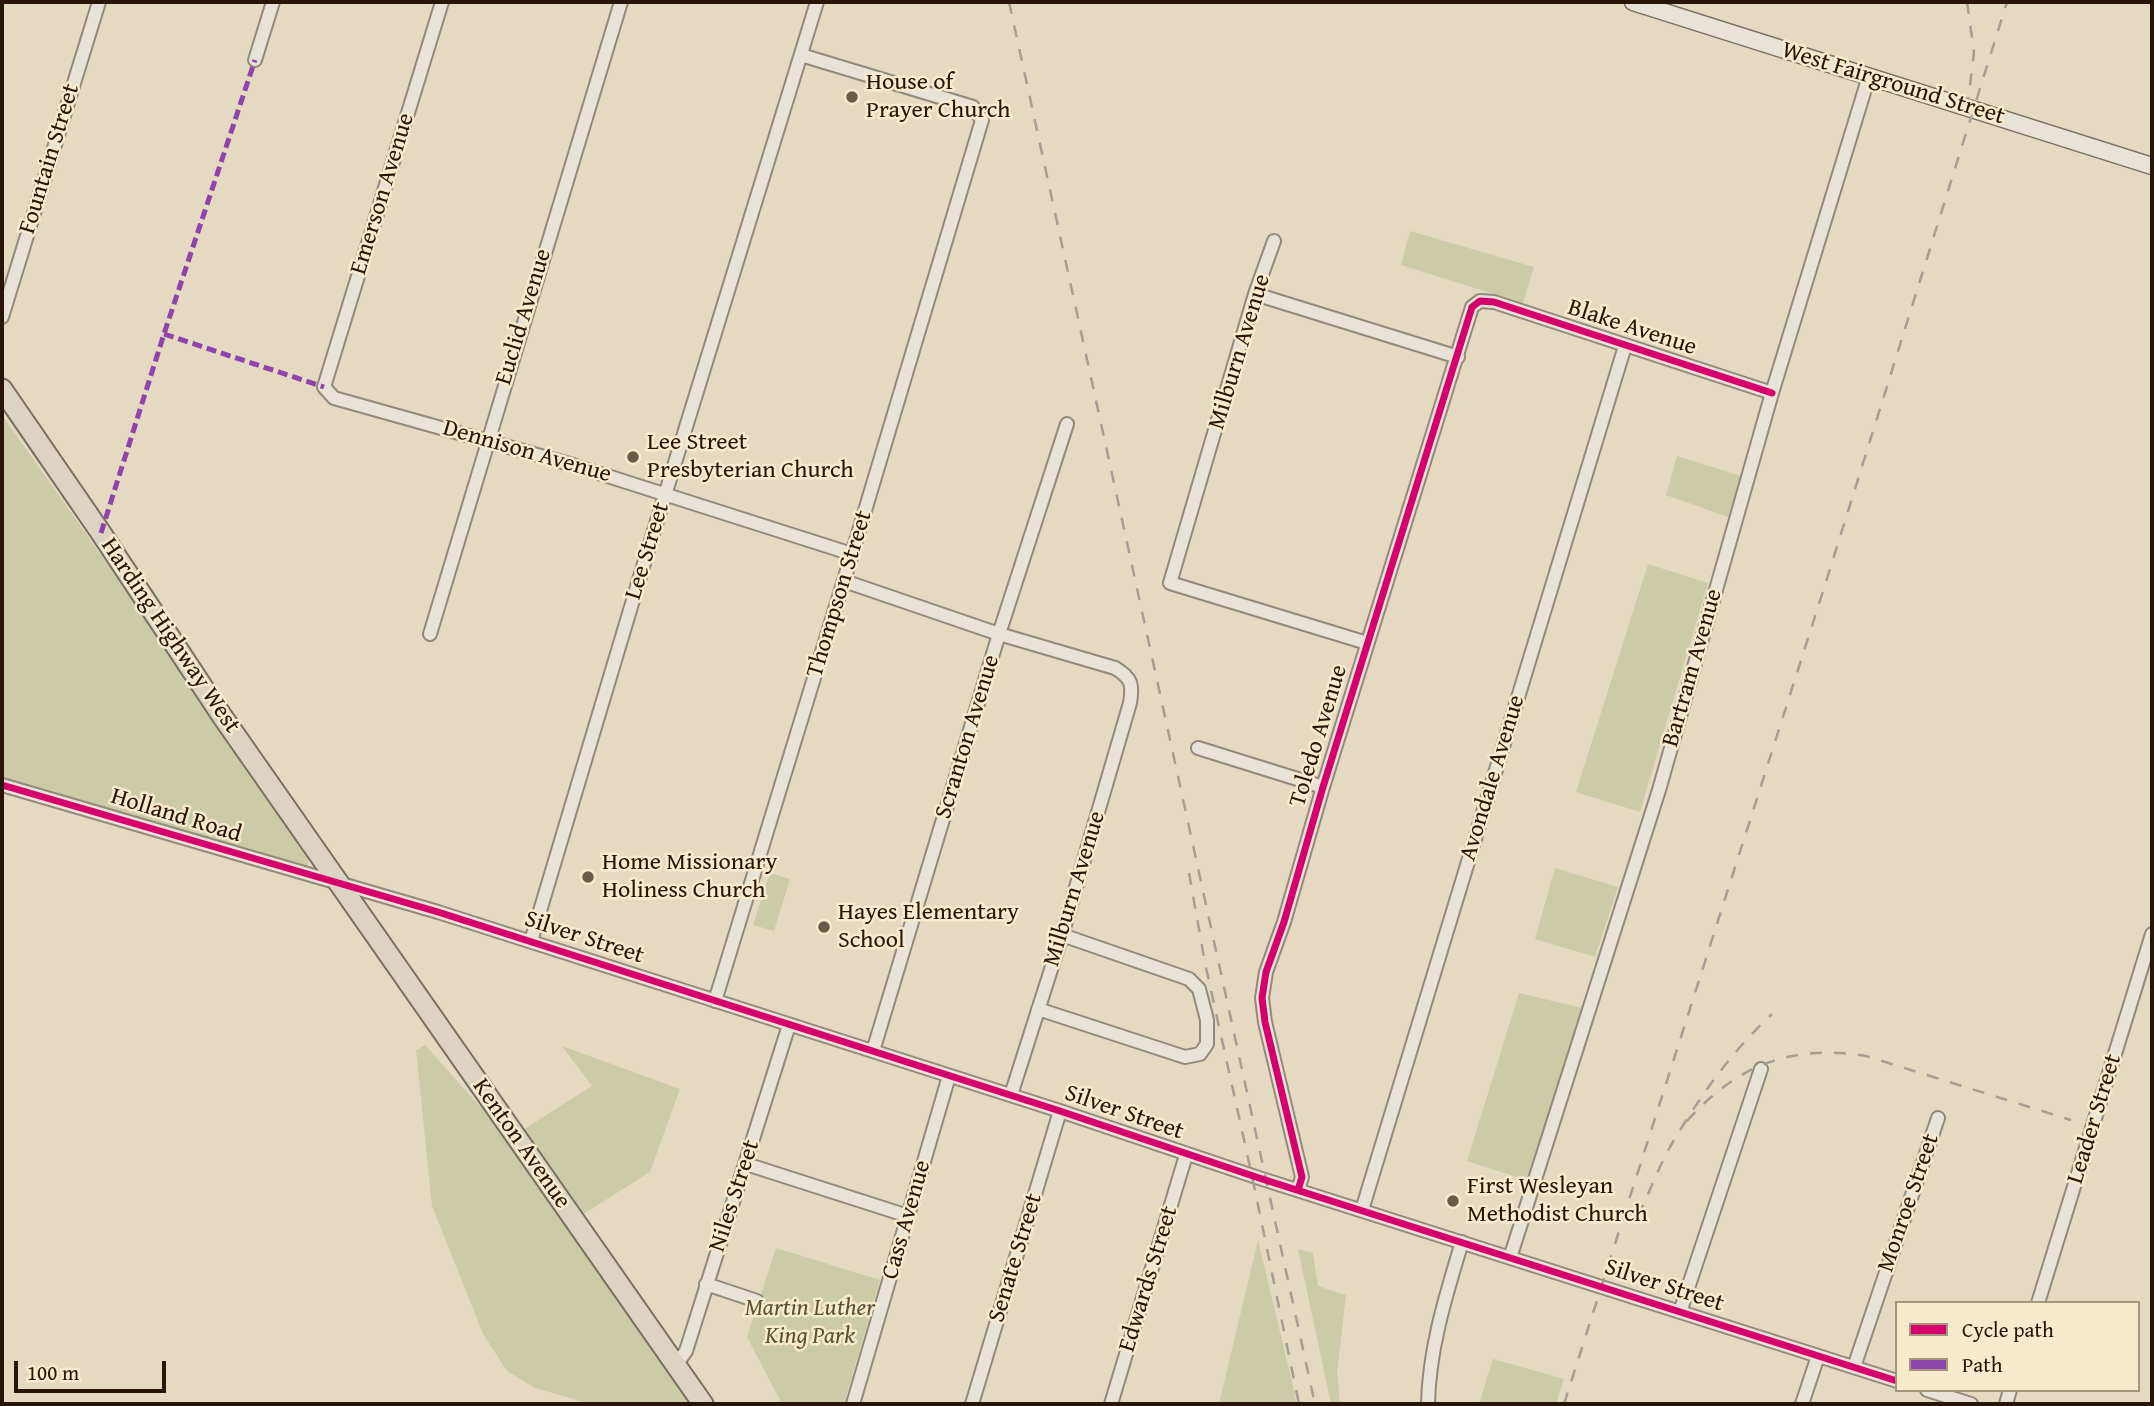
<!DOCTYPE html>
<html>
<head>
<meta charset="utf-8">
<style>
  body { margin:0 }
  #map { position:relative; width:2154px; height:1406px; overflow:hidden; background:#e5d9c1; font-family:"Gentium Book Plus",serif }
  canvas { display:block }
  .frame { position:absolute; inset:0; border:4px solid #291508; pointer-events:none }
  .legend { position:absolute; left:1895px; top:1301px; width:245px; height:91px; box-sizing:border-box; background:#f8eacd; border:2px solid #a5957e; margin:0; padding:9px 12px; list-style:none; font-size:21px; color:#291508 }
  .legend li { display:flex; align-items:center; gap:14px; height:35px }
  .legend b { width:35px; border:2px solid #a5957e }
  .scale { position:absolute; left:14px; top:1361px; width:152px; height:32px; box-sizing:border-box; border:4px solid #291508; border-top:0; padding-left:9px; font-size:21px; line-height:24px; white-space:nowrap; color:#291508; -webkit-text-stroke:5px #f8eacd; paint-order:stroke }
</style>
</head>
<body>
<div id="map">
<canvas width="2154" height="1406"></canvas>
<div class="frame"></div>
<ul class="legend">
<li><b style="height:9px;background:#d6006c"></b>Cycle path</li>
<li><b style="height:9px;background:#8e44ad"></b>Path</li>
</ul>
<div class="scale">100 m</div>
</div>
<script>
const ctx = document.querySelector('canvas').getContext('2d');
ctx.lineJoin = 'round';
function fill(path, color) { ctx.fillStyle = color; ctx.fill(path, 'evenodd'); }
function strokePath(path, color, width, dash) { ctx.strokeStyle = color; ctx.lineWidth = width; ctx.lineCap = dash ? 'butt' : 'round'; ctx.setLineDash(dash || []); ctx.stroke(path); }
function write(font, color, halo, rows, align = 'center') {
  ctx.font = font + ' "Gentium Book Plus",serif'; ctx.lineWidth = 5; ctx.setLineDash([]); ctx.textBaseline = 'middle'; ctx.strokeStyle = halo; ctx.fillStyle = color; for (const [text, x, y, turn = 0] of rows) {
    ctx.save(); ctx.translate(x, y); ctx.rotate((+turn || 0) * Math.PI / 180); ctx.textAlign = isNaN(turn) ? turn : align; if (halo) ctx.strokeText(text, 0, 0); ctx.fillText(text, 0, 0); ctx.restore();
  }
}
const green = new Path2D(`
  M1410,231L1534,267L1523,303L1401,265Z
  M2,415L310,850L307,869L2,781Z
  M1677,456L1741,476L1728,517L1666,495Z
  M1648,564L1708,583L1640,812L1576,792Z
  M1555,868L1618,887L1595,957L1535,939Z
  M770,873L790,879L774,931L753,925Z
  M1519,993L1582,1008L1529,1181L1467,1161Z
  M425,1045L509,1139L690,1404H591L535,1388L507,1371L483,1334L432,1206L416,1050Z
  M562,1046L680,1089L650,1172L577,1218L518,1133L592,1086Z
  M1258,1240L1295,1394L1296,1404H1219Z
  M776,1248L880,1280L844,1404H782L747,1337Z
  M1298,1249L1313,1253L1318,1286L1346,1295L1337,1373L1340,1404H1331Z
  M1493,1359L1564,1379L1556,1404H1479Z`);
const street = new Path2D(`
  M442,2L324,387L334,398L573,465L852,554
  M255,60L273,2
  M1274,241L1255,294L1170,583L1367,643
  M1255,294L1458,357
  M2,317L99,2
  M844,581L999,634L1115,668C1132,678 1133,685 1130,703L1062,935L1011,1095
  M430,634L621,2
  M1198,748L1323,787
  M2,785L438,912L1060,1111L1259,1178L1897,1381
  M531,941L645,560L817,2
  M715,1001L852,554L982,120L973,107L801,55
  M1038,1009L1185,1057L1200,1054L1207,1044V1020L1199,989L1189,979L1062,935
  M873,1051L999,634L1067,424
  M746,1164L908,1216
  M1298,1190L1302,1177L1265,1022L1262,998L1266,972L1284,922L1323,787L1472,307L1480,301L1494,302L1772,393
  M1362,1210L1625,346
  M1510,1258L1659,790L1772,393L1869,76
  M706,1284L757,1301
  M2038,1303L2152,934
  M1680,1312L1761,1069
  M676,1365L686,1351L789,1025
  M1854,1367L1938,1118
  M1927,1390L1971,1404
  M853,1404L949,1076
  M972,1404L1060,1111
  M1111,1404L1186,1155
  M1428,1404C1429,1349 1446,1295 1462,1242
  M1802,1404L1818,1356
  M2006,1404L2010,1390`);
const secondary = new Path2D(`
  M1633,2L2152,166`);
const primary = new Path2D(`
  M2,389L101,533L222,716L703,1404`);
const rail = new Path2D(`
  M1009,2L1315,1404
  M1967,2L1974,52L1968,102
  M1189,873L1205,963L1252,1176L1299,1404
  M1687,1121C1737,1065 1791,1044 1866,1056L2071,1120
  M1638,1216C1649,1193 1658,1169 1670,1147C1698,1099 1731,1052 1772,1014
  M1564,1404L1825,585L2007,2`);
const quiet = new Path2D(`
  M164,334L324,387
  M101,533L164,334L255,60`);
const cycleway = new Path2D(`
  M2,785L438,912L1060,1111L1259,1178L1897,1381
  M1298,1190L1302,1177L1265,1022L1262,998L1266,972L1284,922L1323,787L1472,307L1480,301L1494,302L1772,393`);
const markers = [
  [852,97,7,"#6b5a49"],
  [633,457,7,"#6b5a49"],
  [588,877,7,"#6b5a49"],
  [824,927,7,"#6b5a49"],
  [1453,1201,7,"#6b5a49"]
];
const poiNames = [
  ["House of",866,83],
  ["Prayer Church",866,111],
  ["Lee Street",647,443],
  ["Presbyterian Church",647,471],
  ["Home Missionary",602,863],
  ["Holiness Church",602,891],
  ["Hayes Elementary",838,913],
  ["School",838,941],
  ["First Wesleyan",1467,1187],
  ["Methodist Church",1467,1215]
];
const streetNames = [
  ["West Fairground Street",1893,84,17],
  ["Fountain Street",50,159,-73],
  ["Emerson Avenue",383,194,-73],
  ["Euclid Avenue",524,317,-73],
  ["Blake Avenue",1632,328,18],
  ["Milburn Avenue",1240,352,-73],
  ["Dennison Avenue",527,452,16],
  ["Lee Street",648,551,-73],
  ["Thompson Street",840,594,-73],
  ["Harding Highway West",170,636,56],
  ["Bartram Avenue",1693,668,-74],
  ["Toledo Avenue",1319,736,-73],
  ["Scranton Avenue",968,737,-73],
  ["Avondale Avenue",1493,778,-73],
  ["Holland Road",176,816,17],
  ["Milburn Avenue",1075,889,-73],
  ["Silver Street",584,938,18],
  ["Silver Street",1124,1113,19],
  ["Leader Street",2095,1119,-73],
  ["Kenton Avenue",521,1144,55],
  ["Niles Street",735,1196,-72],
  ["Monroe Street",1909,1203,-71],
  ["Cass Avenue",907,1220,-74],
  ["Senate Street",1016,1258,-73],
  ["Edwards Street",1149,1279,-73],
  ["Silver Street",1664,1286,18]
];
const parkNames = [
  ["Martin Luther",810,1309],
  ["King Park",810,1337]
];
fill(green, '#cbcca7');
strokePath(street, '#92897a', 16);
strokePath(secondary, '#786e61', 19);
strokePath(primary, '#786e61', 23);
strokePath(street, '#e9e3d7', 12);
strokePath(secondary, '#e9e3d7', 16);
strokePath(primary, '#dcd3c2', 19);
strokePath(rail, '#a49e93', 2.5, [12, 12]);
strokePath(quiet, '#8e44ad', 5, [10, 5]);
strokePath(cycleway, '#d6006c', 7);
for (const [x, y, r, color] of markers) { const dot = new Path2D(); dot.arc(x, y, r, 0, 2 * Math.PI); ctx.fillStyle = color; ctx.fill(dot); strokePath(dot, '#f8eacd', 2.5); }
write('24px', '#291508', '#f8eacd', poiNames, 'left');
write('24px', '#291508', '#f8eacd', streetNames);
write('italic 24px', '#5a5238', '#f8eacd', parkNames);
</script>
</body>
</html>
